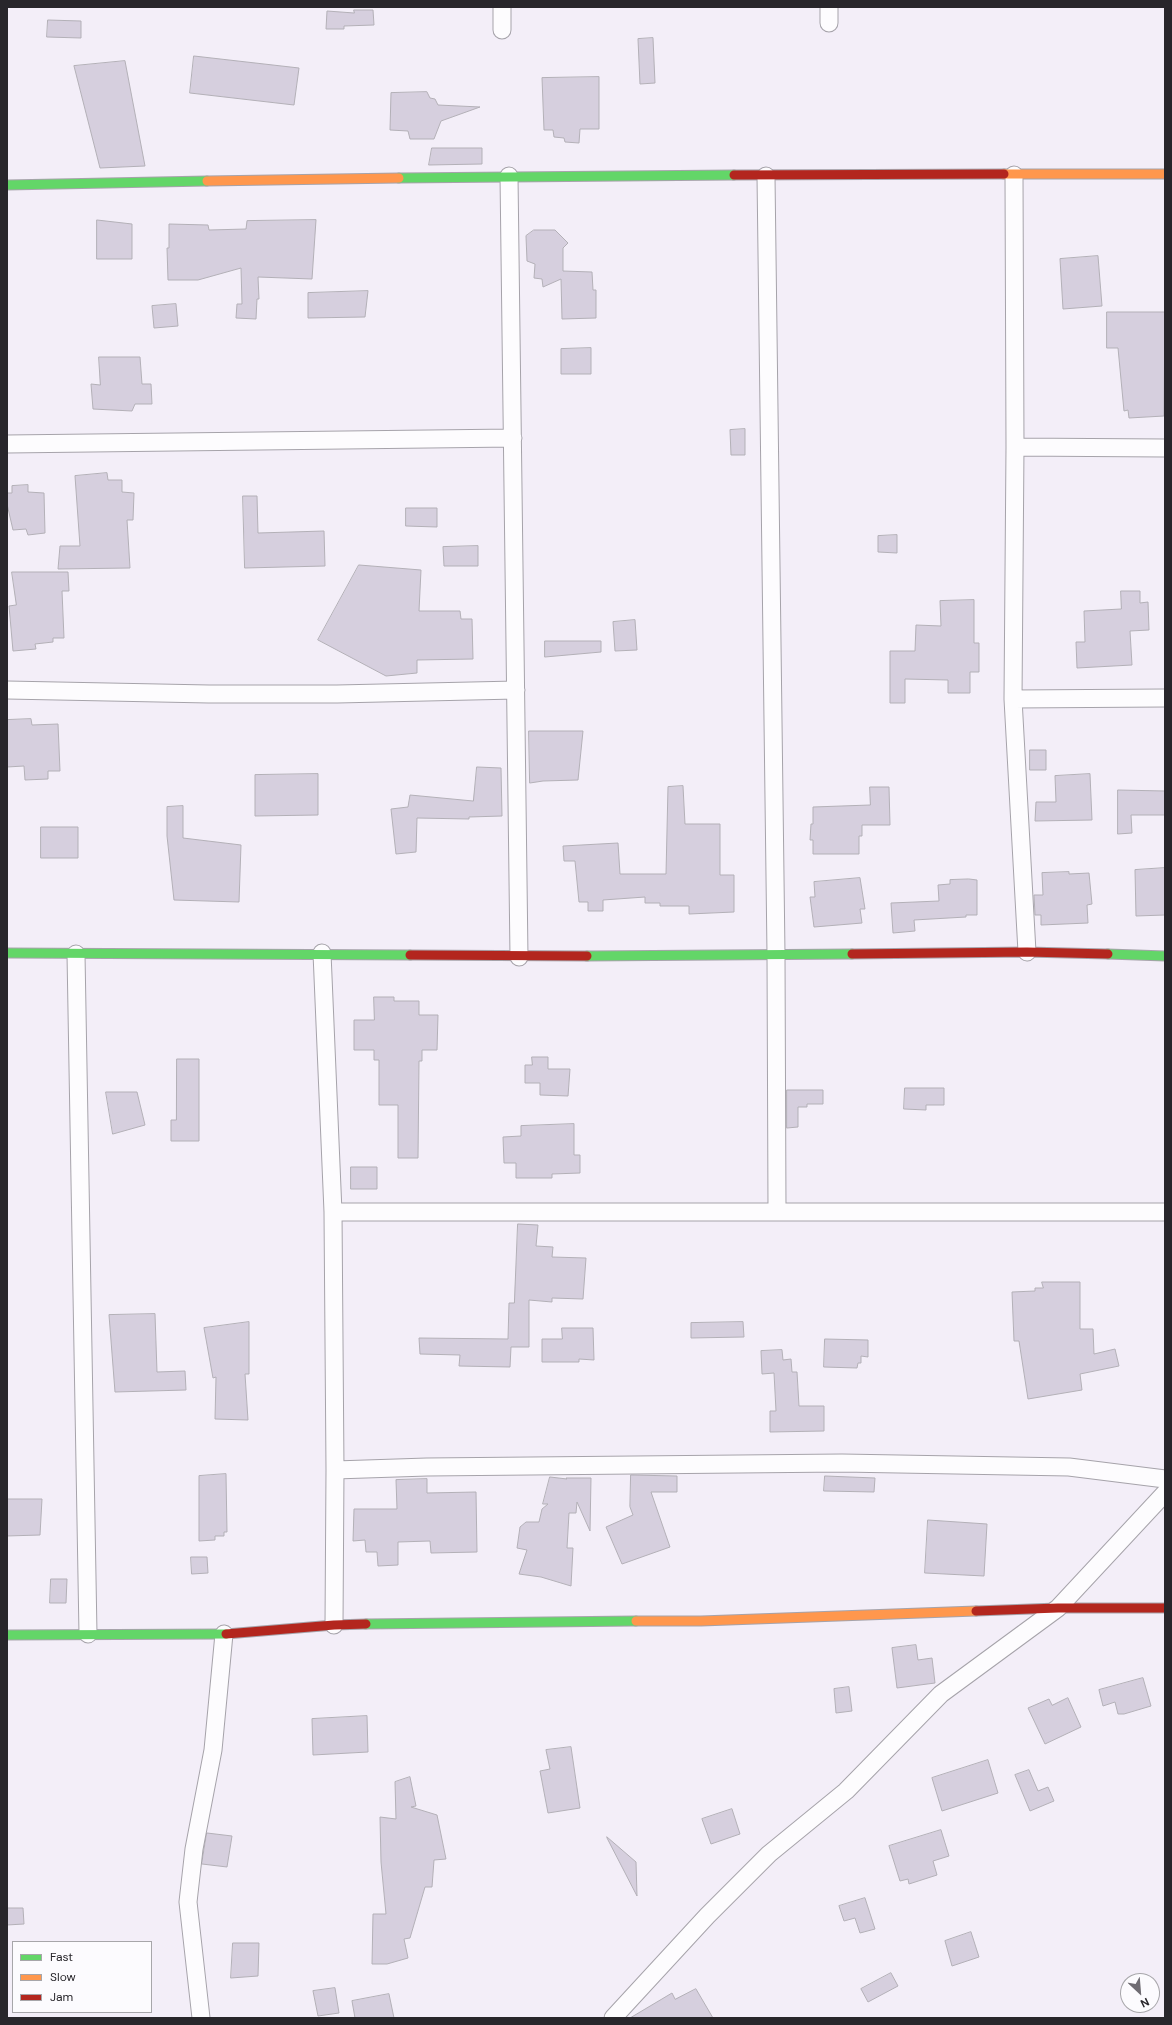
<!DOCTYPE html>
<html>
<head>
<meta charset="utf-8">
<style>
  body { margin:0 }
  #map { position:relative; width:1172px; height:2025px; overflow:hidden; background:#f3eef8; font-family:"DM Sans",sans-serif }
  canvas { display:block }
  .frame { position:absolute; inset:0; border:8px solid #28262b; pointer-events:none }
  .legend { position:absolute; left:12px; top:1941px; width:140px; height:72px; box-sizing:border-box; background:#fcfbfe; border:1px solid #a7a6aa; margin:0; padding:5px 7px; list-style:none; font-size:12px; color:#28262b }
  .legend li { display:flex; align-items:center; gap:8px; height:20px }
  .legend b { width:20px; border:1px solid #a7a6aa }
  .north { position:absolute; left:1120px; top:1973px; width:40px; height:40px; box-sizing:border-box; background:#fcfbfe; border:1px solid #a7a6aa; border-radius:50%; rotate:154deg; font-size:11px; font-weight:700; line-height:16px; text-align:center; color:#28262b }
  .north::after { content:''; display:block; margin:auto; width:14px; height:18px; background:#6f6c73; clip-path:polygon(50% 0,100% 100%,50% 72%,0 100%) }
</style>
</head>
<body>
<div id="map">
<canvas width="1172" height="2025"></canvas>
<div class="frame"></div>
<ul class="legend">
<li><b style="height:5px;background:#63d668"></b>Fast</li>
<li><b style="height:5px;background:#ff974d"></b>Slow</li>
<li><b style="height:5px;background:#b3261e"></b>Jam</li>
</ul>
<div class="north">N</div>
</div>
<script>
const ctx = document.querySelector('canvas').getContext('2d');
ctx.lineJoin = 'round';
function fill(path, color) { ctx.fillStyle = color; ctx.fill(path, 'evenodd'); }
function strokePath(path, color, width, dash) { ctx.strokeStyle = color; ctx.lineWidth = width; ctx.lineCap = dash ? 'butt' : 'round'; ctx.setLineDash(dash || []); ctx.stroke(path); }
const building = new Path2D(`
  M354,10H373L374,25L344,26V29H326L327,11L354,13Z
  M48,20L81,21V38L47,37Z
  M653,38L655,83L640,84L638,39Z
  M194,56L299,68L294,105L190,93Z
  M125,61L145,166L100,168L74,66Z
  M599,77V129H580L579,143L565,142L564,138L554,137L553,130H544L542,78Z
  M427,92L430,98L435,99L438,105L480,107L441,121L434,139H410L408,131L390,130L391,93Z
  M432,148H482V164L429,165Z
  M97,220L132,224V259H97Z
  M316,220L312,279L258,277L259,299H257L256,319L236,318L237,304H242L241,268L198,280H168L167,248H169V224L208,225L209,230L246,229L247,221Z
  M534,230H555L568,243L563,248V271L592,272L593,290H596V318L562,319L561,279L543,287L542,279L534,278L535,264L527,261L526,236Z
  M1098,256L1102,306L1063,309L1060,259Z
  M368,291L365,317L308,318V293Z
  M176,304L178,326L154,328L152,306Z
  M1107,312H1165L1164,416L1129,418L1128,410L1124,411L1118,348H1107Z
  M591,348V374H561V349Z
  M99,357H140L142,384H151L152,404H135L132,411L93,409L91,384L100,385Z
  M745,429V455H731L730,430Z
  M107,473L108,480H122V492L134,493L133,520H127L130,568L58,569L60,546H80L75,476Z
  M28,485V492L44,493L45,533L28,535L26,529L13,530L7,504V493H12V486Z
  M243,496H257L258,533L324,531L325,566L245,568Z
  M406,508H437V527L406,526Z
  M897,535V553L878,552V536Z
  M478,546V566H444L443,547Z
  M359,565L421,570L419,611H460L461,619H472L473,659L417,660V673L386,676L318,640Z
  M12,572H68L69,591H62L64,638H53V642L35,644L36,649L13,651L9,606L16,605Z
  M1121,591H1140V603L1148,602L1149,630L1130,631L1132,665L1077,668L1076,642H1085L1084,611L1121,609Z
  M974,600V643H979V672H970V693H948V680L905,679V703H890V651H915L916,625L941,626L940,601Z
  M635,620L637,650L615,651L613,622Z
  M545,641H601V652L545,657Z
  M31,719L32,725L58,724L60,771H48V779L25,780L24,766L7,767V720Z
  M529,731H583L578,780L543,781L530,783Z
  M1030,750H1046V770H1030Z
  M477,767L501,768L502,816L469,817V819L417,818L416,852L396,854L391,809L408,807L410,795L473,801Z
  M318,774V815L255,816V775Z
  M1090,774L1092,820L1035,821L1036,802H1056L1055,776Z
  M683,786L685,824H720V875H734V912L689,914V906H660V903H645V897L603,900V911H588V902H579L575,861H564L563,846L618,843L620,874H666L668,787Z
  M870,787H889L890,825H862V836H859V854H813V840H810L811,824H813V807L870,805Z
  M1118,790L1165,791V815H1131L1132,833L1118,834Z
  M183,806V838L241,845L239,902L174,900L167,836V807Z
  M41,827H78V858H41Z
  M1165,868V915L1136,916L1135,870Z
  M1069,872V874L1089,873L1092,904L1087,905L1088,923L1041,925V915H1035L1034,895H1043L1042,873Z
  M860,878L865,909H860L862,923L814,927L810,897H815L814,882Z
  M969,879L977,880V915H966V917L914,920L915,931L893,933L891,903L939,901L938,885L950,884V880Z
  M374,997H394V1001H419V1015H438L437,1050H422V1061H419L418,1158H398V1105H379V1060H374V1050H354V1020H374Z
  M532,1057H548V1069H570L568,1096L540,1095V1083H525V1065H532Z
  M177,1059H199V1141H171V1120H176Z
  M905,1088H944V1105H926V1110L904,1109Z
  M787,1090H823V1104H807V1107H798V1127L787,1128Z
  M106,1092H137L145,1125L113,1134Z
  M574,1124V1155H580V1173L552,1174V1178H516V1163H504L503,1137L521,1136V1126Z
  M351,1167H377V1189H351Z
  M518,1224L538,1225L536,1246L553,1247L552,1257L586,1258L583,1299L552,1298V1302L529,1300V1347H511L510,1367L459,1366L460,1355L420,1354L419,1338L508,1339L509,1303H514Z
  M1042,1282H1080V1329H1093L1094,1354L1115,1349L1119,1366L1080,1374L1082,1390L1028,1399L1019,1341H1014L1012,1292L1035,1291V1288H1043Z
  M155,1314L157,1372L185,1371L186,1390L115,1392L109,1315Z
  M249,1322V1374H245L248,1420L215,1419L216,1377L213,1378L204,1328Z
  M743,1322L744,1337L691,1338V1323Z
  M562,1328H593L594,1360L579,1359V1362H542V1339H562Z
  M825,1339L868,1340V1357L861,1356V1363H858L857,1368L824,1367Z
  M782,1350L783,1360L791,1359L792,1372H797L799,1406H824V1431L770,1432V1411H776L774,1373L762,1374L761,1351Z
  M226,1474L227,1532H224V1536H215V1540L199,1541V1476Z
  M631,1475L677,1476V1492H651L670,1547L622,1564L606,1527L633,1515L630,1507Z
  M825,1476L875,1478L874,1492L824,1491Z
  M550,1477L567,1479L566,1478H591L590,1531L577,1502L576,1513H569L567,1548H573L571,1586L541,1577L519,1574L527,1550L517,1548L520,1527L526,1522H539L542,1509L548,1504H543Z
  M427,1479V1493L476,1492L477,1552L431,1553L430,1541L398,1542V1565L378,1566L377,1552H366L365,1540L353,1541L354,1509H397L396,1480Z
  M7,1499H42L40,1535L7,1536Z
  M928,1520L987,1524L984,1576L925,1573Z
  M191,1557H207L208,1573L192,1574Z
  M51,1579H67L66,1603H50Z
  M916,1645L918,1660L932,1658L935,1683L897,1688L892,1648Z
  M1143,1678L1151,1706L1124,1714H1118L1115,1702L1103,1706L1099,1690Z
  M849,1687L852,1711L836,1713L834,1689Z
  M1068,1698L1081,1727L1045,1744L1028,1708L1049,1699L1052,1705Z
  M367,1716L368,1752L313,1755L312,1719Z
  M571,1747L580,1808L548,1813L540,1771L550,1769L546,1750Z
  M988,1760L998,1793L942,1811L932,1778Z
  M1029,1770L1038,1791L1048,1787L1054,1801L1030,1811L1015,1775Z
  M410,1777L416,1806L411,1807L437,1815L446,1859L434,1860L432,1887H425L410,1938L404,1939L408,1958L387,1964H372L373,1914H386L381,1862L380,1817L396,1819L395,1782Z
  M732,1809L740,1834L711,1844L702,1819Z
  M941,1830L949,1856L933,1861L937,1875L909,1884L908,1879L900,1881L889,1846Z
  M207,1833L232,1836L227,1867L202,1864Z
  M607,1837L636,1862L637,1896L607,1838Z
  M865,1898L875,1929L860,1933L855,1918L844,1921L839,1906Z
  M7,1908H23L24,1924L7,1925Z
  M971,1932L979,1957L952,1966L945,1941Z
  M233,1943H259L258,1976L231,1978Z
  M891,1973L898,1986L868,2002L861,1989Z
  M335,1988L339,2013L318,2016L313,1991Z
  M696,1989L713,2018H630L672,1993L675,1999Z
  M389,1994L394,2018H355L352,2001Z`);
const street = new Path2D(`
  M502,7V30
  M829,23V7
  M1014,175L1015,447L1013,699L1027,952
  M509,176L519,957
  M766,176L776,954L777,1211
  M7,444L513,438
  M1015,447L1165,448
  M7,690L209,694H337L516,690
  M1013,699L1165,698
  M322,953L333,1212L335,1470L334,1625
  M76,954L88,1634
  M333,1212H1165
  M335,1470L427,1467L842,1463L1069,1467L1165,1479
  M201,2018L188,1902L194,1849L213,1750L224,1634
  M613,2018L707,1916L769,1854L846,1791L941,1694L1058,1608L1165,1493`);
const fast = new Path2D(`
  M399,178L734,175
  M7,185L207,181
  M7,953L410,955
  M1108,954L1165,956
  M587,956L852,954
  M366,1624L636,1621
  M7,1635L226,1634`);
const slow = new Path2D(`
  M1004,174H1165
  M207,181L399,178
  M636,1621H701L976,1611`);
const jam = new Path2D(`
  M734,175L1004,174
  M852,954L1027,952L1108,954
  M410,955L587,956
  M976,1611L1058,1608H1165
  M226,1634L334,1625L366,1624`);
fill(building, '#d6cfde');
strokePath(building, '#b3b0b7', 1);
strokePath(street, '#a6a3aa', 19);
strokePath(fast, '#a6a3aa', 11);
strokePath(slow, '#a6a3aa', 11);
strokePath(jam, '#a6a3aa', 11);
strokePath(street, '#fdfcfe', 17);
strokePath(fast, '#63d668', 9);
strokePath(slow, '#ff974d', 9);
strokePath(jam, '#b3261e', 9);
</script>
</body>
</html>
